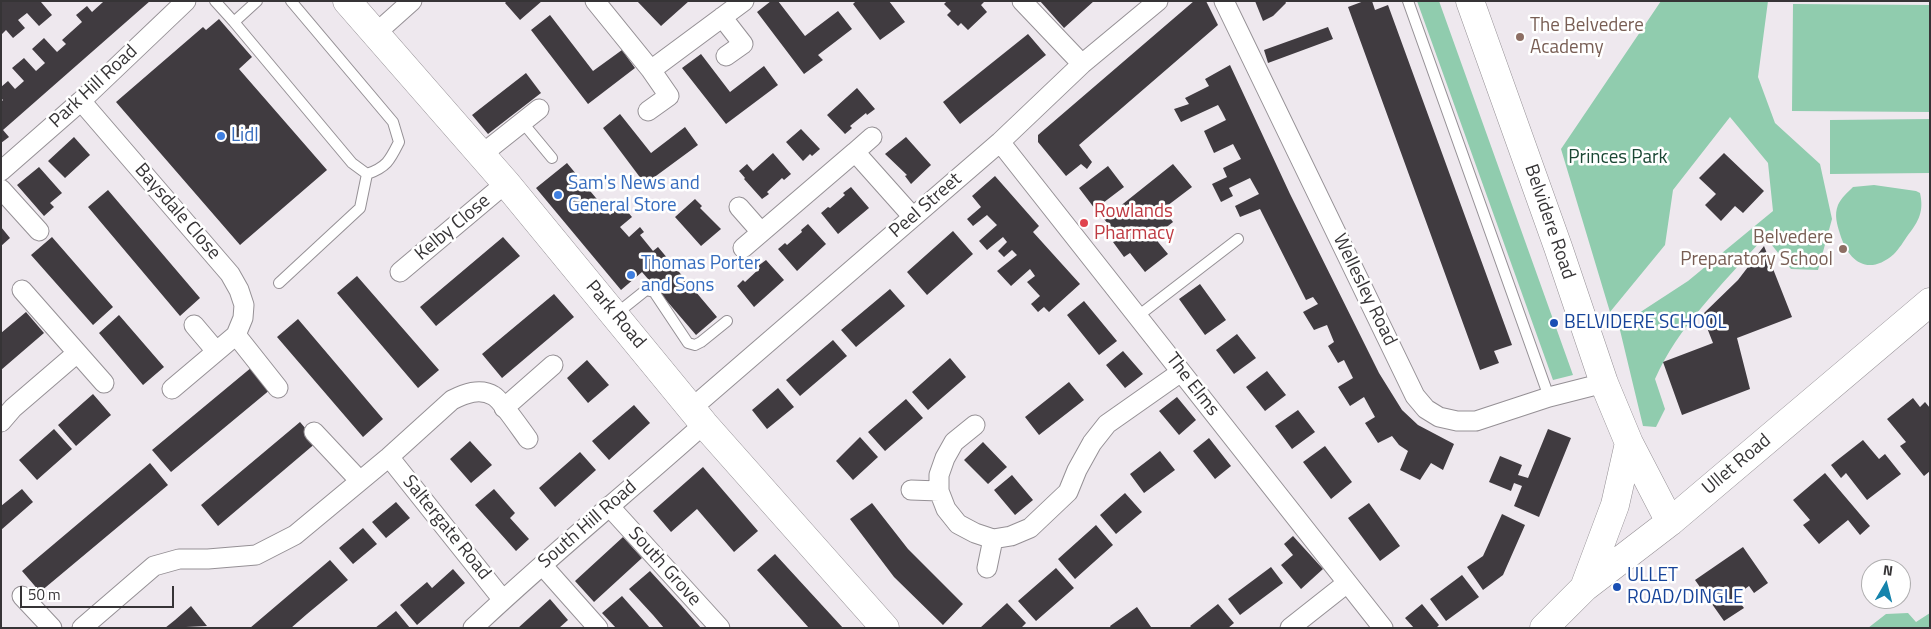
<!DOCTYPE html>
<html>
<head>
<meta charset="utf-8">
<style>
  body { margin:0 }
  #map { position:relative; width:1931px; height:629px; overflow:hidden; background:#eee8ee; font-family:"Titillium Web",sans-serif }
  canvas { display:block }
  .frame { position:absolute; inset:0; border:2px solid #363436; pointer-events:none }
  .north { position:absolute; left:1861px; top:559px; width:50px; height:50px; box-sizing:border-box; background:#fff; border:1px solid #afaeaf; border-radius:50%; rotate:8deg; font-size:14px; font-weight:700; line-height:20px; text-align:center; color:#363436 }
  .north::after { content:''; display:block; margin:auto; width:18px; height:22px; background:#1684ac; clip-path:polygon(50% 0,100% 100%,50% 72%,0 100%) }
  .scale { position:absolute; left:20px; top:586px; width:154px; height:22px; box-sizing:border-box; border:2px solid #363436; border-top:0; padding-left:6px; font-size:15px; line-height:18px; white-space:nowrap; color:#363436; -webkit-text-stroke:4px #fff; paint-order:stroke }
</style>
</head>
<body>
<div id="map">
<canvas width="1931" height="629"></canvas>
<div class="frame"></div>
<div class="north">N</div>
<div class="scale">50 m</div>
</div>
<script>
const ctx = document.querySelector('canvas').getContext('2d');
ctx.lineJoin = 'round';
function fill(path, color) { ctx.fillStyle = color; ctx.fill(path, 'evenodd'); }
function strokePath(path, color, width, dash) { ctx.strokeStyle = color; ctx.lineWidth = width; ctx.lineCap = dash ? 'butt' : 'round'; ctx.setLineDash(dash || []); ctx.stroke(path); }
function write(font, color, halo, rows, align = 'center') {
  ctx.font = font + ' "Titillium Web",sans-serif'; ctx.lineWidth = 5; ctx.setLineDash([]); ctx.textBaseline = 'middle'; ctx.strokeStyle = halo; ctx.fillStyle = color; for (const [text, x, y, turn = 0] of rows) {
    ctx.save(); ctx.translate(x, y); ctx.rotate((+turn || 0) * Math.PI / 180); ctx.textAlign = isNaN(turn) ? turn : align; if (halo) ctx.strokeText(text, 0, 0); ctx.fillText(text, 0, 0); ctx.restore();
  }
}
const green = new Path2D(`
  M1417,1H1439L1573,375L1553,380Z
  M1661,1H1768L1758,77L1775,123L1820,164L1832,219L1818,270L1791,269L1767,239L1759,243C1721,286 1678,327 1655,379L1665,409L1656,427L1643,426L1619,326L1688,281L1773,211L1768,163L1730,117L1673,190L1665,245L1610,312L1561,149Z
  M1793,4L1930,5V112L1792,111Z
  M1930,119V173L1830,174V120Z
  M1874,185L1916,191L1920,193C1924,211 1919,221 1908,235C1904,241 1899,249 1894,254C1869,276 1849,263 1840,234C1837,224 1834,215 1838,205C1841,198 1848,192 1853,187Z
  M1908,613L1916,622L1930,613V628H1868L1886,614Z`);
const building = new Path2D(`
  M1,1H42L41,2L52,15L39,26L27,13L18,20L25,28L13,38L6,30L1,35Z
  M102,1H150L3,130L9,137L1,143V102L3,100L1,98V87L8,81L15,89L24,81L12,68L24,58L36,71L45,63L32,49L44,38L57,52L66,44L62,40L82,22L76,15L87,6L92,12L103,2Z
  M507,1H542L520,20L505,3Z
  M637,1H689L661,26Z
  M771,1H778L805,36L838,11L852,29L818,55L823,60L804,74L757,12Z
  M856,1H889L905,22L880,40L853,4Z
  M947,1H983L984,2L981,5L987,12L968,30L961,23L958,26L947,15L951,11L944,4Z
  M1040,1H1094L1064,28Z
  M1194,1H1206L1218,25L1079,145L1092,162L1087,169L1081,164L1066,176L1038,142V135Z
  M1255,1H1285L1286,3L1273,16L1263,21Z
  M1364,1H1372L1375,10L1388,5L1512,345L1494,351L1499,363L1480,370L1348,7Z
  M550,15L593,71L622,50L635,68L588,104L531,30Z
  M219,19L252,57L239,69L327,170L240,245L116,102L203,27L206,30Z
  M1328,27L1333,39L1268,63L1264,50Z
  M1028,34L1046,55L960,124L943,102Z
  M701,54L730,92L764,66L778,85L726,124L682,68Z
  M1230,65L1290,194L1379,373L1402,410L1418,425L1454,444L1443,470L1431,463L1420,480L1400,470L1408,451L1399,445L1392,436L1378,443L1365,423L1375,417L1364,397L1350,406L1338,387L1353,378L1344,360L1338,363L1328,346L1334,342L1327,325L1314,330L1303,312L1318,304L1313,297L1306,300L1260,209L1240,217L1235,206L1259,194L1250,178L1229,188L1233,196L1221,202L1212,184L1227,177L1223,168L1241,159L1233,144L1214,153L1204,131L1226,120L1222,112L1218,105L1181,122L1174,109L1189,104L1185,98L1209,86L1205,79Z
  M526,73L541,93L488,134L472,115Z
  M857,88L875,109L867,115L866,113L850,126L852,128L845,134L827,115Z
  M620,114L651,153L685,127L698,145L645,184L603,128Z
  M801,129L820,149L812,156L810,154L803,161L786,142Z
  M74,137L90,155L65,178L48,161Z
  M906,137L931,165L911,184L905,176L907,175L885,154Z
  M773,153L791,174L784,180L782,178L767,192L769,194L762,199L744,179L745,178L739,171L747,164L753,171Z
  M1724,153L1764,191L1743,213L1735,206L1721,221L1705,205L1716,194L1699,178Z
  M567,163L610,215L622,205L632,217L620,227L629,237L640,227L644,232L640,235L653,251L658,247L717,317L696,335L642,272L621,290L536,188Z
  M1173,164L1192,187L1163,209L1173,222L1154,237L1168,254L1145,272L1130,253L1124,257L1113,242L1119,237L1104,219Z
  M1108,166L1124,187L1095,209L1079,188Z
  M39,167L62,193L50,203L54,207L44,216L17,185Z
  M995,176L1039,226L1033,232L1080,284L1049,312L1044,307L1038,312L1031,304L1040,296L1027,282L1035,276L1030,269L1011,286L997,271L1017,255L1012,250L1004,257L998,251L1007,242L1003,237L987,250L979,241L997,225L987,215L973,226L967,219L981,207L972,196Z
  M851,187L869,208L838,234L821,213L828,207L830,208L845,195L843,193Z
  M108,190L200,298L180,316L88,207Z
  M695,199L702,206L700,208L721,229L701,246L675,217Z
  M808,224L826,244L797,271L778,249L785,243L787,245L802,232L801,230Z
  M1,227L10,238L1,246Z
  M953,231L973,254L927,295L907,272Z
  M52,237L113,307L93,325L31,255Z
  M503,237L520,256L436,326L420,307Z
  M1764,246L1792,317L1737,338L1750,389L1682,415L1663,362L1713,343L1702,315L1738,280Z
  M766,260L784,280L754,307L737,286L743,280L745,282L760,268L758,266Z
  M357,276L439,370L418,388L337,293Z
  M1200,284L1226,320L1205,335L1179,299Z
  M890,289L905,306L856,347L841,330Z
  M554,294L574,317L502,378L482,354Z
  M1084,301L1117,341L1099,355L1067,315Z
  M26,312L44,333L1,370V333Z
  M119,315L164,367L143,385L99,333Z
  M298,319L383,419L363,437L277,337Z
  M1237,334L1256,358L1234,374L1216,350Z
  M833,340L847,356L800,396L786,380Z
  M1123,351L1143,374L1125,388L1106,365Z
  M950,358L966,377L928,410L912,392Z
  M587,360L609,385L588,403L567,378Z
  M252,367L271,389L171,472L152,450Z
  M1267,371L1286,395L1265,411L1246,387Z
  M1069,382L1084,400L1039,435L1025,417Z
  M778,388L794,407L767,429L752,410Z
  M93,394L111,415L76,446L58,425Z
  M1177,397L1196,420L1179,435L1159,411Z
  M1913,398L1920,407L1925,402L1930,408V471L1924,476L1900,446L1906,442L1887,419Z
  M906,399L923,418L885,451L868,432Z
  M634,405L650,423L609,460L592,441Z
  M1298,410L1315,432L1292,449L1275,426Z
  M300,422L317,442L218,526L201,505Z
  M54,429L72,449L37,480L19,460Z
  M1548,429L1571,438L1539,517L1514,506L1522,486L1514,483L1511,491L1489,482L1500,456L1522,465L1518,475L1528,478Z
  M860,437L878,457L853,480L836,461Z
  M1209,438L1231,466L1215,479L1193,451Z
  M1863,440L1879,459L1885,454L1901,474L1867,500L1846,473L1841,478L1831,465Z
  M470,441L492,465L471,483L450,459Z
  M983,442L1007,467L988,484L964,460Z
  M1325,446L1352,482L1331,499L1303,462Z
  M1160,451L1175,470L1144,493L1130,474Z
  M580,452L596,470L555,507L539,488Z
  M150,463L168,485L40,592L22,571Z
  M703,467L758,531L734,552L697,509L671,532L653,511Z
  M1825,473L1870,526L1860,535L1848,520L1819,544L1803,525L1810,520L1793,500Z
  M1012,475L1033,500L1015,515L994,490Z
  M22,489L33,502L1,530V506Z
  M494,489L515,513L510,518L529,539L516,551L475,505Z
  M1125,493L1142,512L1116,534L1100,515Z
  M396,502L410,518L386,538L372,522Z
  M872,503L908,549L963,604L943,625L894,577L850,519Z
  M1369,503L1400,546L1380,561L1348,518Z
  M1502,514L1525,525L1503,575L1483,590L1467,567L1483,556Z
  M1096,525L1113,545L1075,579L1058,559Z
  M363,528L377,544L353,564L339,548Z
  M1293,536L1323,569L1301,589L1281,565L1293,555L1284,544Z
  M623,537L642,558L594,602L575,581Z
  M1743,547L1768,583L1754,593L1749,586L1735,596L1744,608L1724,621L1695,580Z
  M775,554L843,628H809L757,570Z
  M330,560L348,580L307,614L291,628H250Z
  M1271,567L1283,583L1240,615L1228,599Z
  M1056,568L1074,588L1036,621L1018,601Z
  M453,569L465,583L417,625L400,605L427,582L432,588Z
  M650,571L681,605L701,628H664L653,615L629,589Z
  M1462,575L1479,597L1446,621L1430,599Z
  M622,596L637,613L650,628H616L602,613Z
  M550,599L568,620L559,628H518Z
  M1007,603L1026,623L1021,628H980Z
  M1218,604L1234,623L1228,628H1192L1190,626Z
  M1422,604L1439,625L1436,628H1414L1405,618Z
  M191,606L207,626L165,628L175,620Z
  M1137,607L1151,627L1111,628L1110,626Z
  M396,611L410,628H375L384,621Z`);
const service = new Path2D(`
  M215,1L234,22L352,163L367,174C387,167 390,160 399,142L393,122L291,1
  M1408,1L1549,397
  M234,22L257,1
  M523,123L552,158
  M279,283L360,208L367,174
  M616,314L646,290L654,292L688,343L695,345L701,342L727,321
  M1138,316L1238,239`);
const minor = new Path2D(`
  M595,1L651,70L669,96L648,111
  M1022,1L1082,64
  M1224,1L1415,396L1426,409L1439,417L1457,421H1476L1549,397L1604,383
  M722,17L743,44L726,56
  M375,34L412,1
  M651,70L744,1
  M81,101L230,274L239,290L244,305L243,318L236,335L172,389
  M1000,142L1383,628
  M855,152L872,137
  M481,155L539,109
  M1,171L81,101L186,1
  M1,189L39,231
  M739,207L761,232
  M743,248L855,152L913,217
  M400,272L506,183
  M22,290L104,383
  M194,325L216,351
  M236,335L278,388
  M504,408L553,365
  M692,408L1000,142L1082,64L1158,1
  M1,422L13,408L77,353
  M975,425L954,442L945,458L939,475V491L946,509L958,524L975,533L993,539L1011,536L1030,528L1068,492L1077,470L1092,443L1107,424L1181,372
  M314,432L360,481
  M389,457L503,600
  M911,490L939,491
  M609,506L720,628
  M542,565L598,628
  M987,568L993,539
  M22,596L52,628
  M82,628L154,566L179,559H208L256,555L295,535L389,457L452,400C464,394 480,387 494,396C501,400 522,431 528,439
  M473,628C548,557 628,492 704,424
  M1290,628L1347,583`);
const secondary = new Path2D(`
  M1470,1L1558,247L1604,383L1629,443L1670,522
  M1584,588L1615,505L1629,443
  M1544,628L1584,588L1670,522L1930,302`);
const trunk = new Path2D(`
  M347,1L506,183L704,424L885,628`);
const markers = [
  [1520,37,5,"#8d6e63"],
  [221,136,5,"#3f7fe0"],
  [558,195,5,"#3f7fe0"],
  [1084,223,5,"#e0444e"],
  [1843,249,5,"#8d6e63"],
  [631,275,5,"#3f7fe0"],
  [1554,323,5,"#1a4fb4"],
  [1617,587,5,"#1a4fb4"]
];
const educationNames = [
  ["The Belvedere",1530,26],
  ["Academy",1530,48],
  ["Belvedere",1833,238,"right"],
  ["Preparatory School",1833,260,"right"]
];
const streetNames = [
  ["Park Hill Road",94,87,-43],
  ["Peel Street",926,206,-41],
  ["Baysdale Close",177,212,49],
  ["Belvidere Road",1549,222,71],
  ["Kelby Close",453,228,-40],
  ["Wellesley Road",1364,290,64],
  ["Park Road",615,315,50],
  ["The Elms",1192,385,52],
  ["Ullet Road",1737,465,-40],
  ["South Hill Road",588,525,-41],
  ["Saltergate Road",446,528,51],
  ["South Grove",664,567,48]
];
const shopNames = [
  ["Lidl",231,136],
  ["Sam's News and",568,184],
  ["General Store",568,206],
  ["Thomas Porter",641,264],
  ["and Sons",641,286]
];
const parkNames = [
  ["Princes Park",1618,158]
];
const healthNames = [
  ["Rowlands",1094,212],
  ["Pharmacy",1094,234]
];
const transitNames = [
  ["BELVIDERE SCHOOL",1564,323],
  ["ULLET",1627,576],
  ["ROAD/DINGLE",1627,598]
];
fill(green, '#90ccae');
fill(building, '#403b40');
strokePath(service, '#959095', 12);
strokePath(minor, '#959095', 21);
strokePath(secondary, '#959095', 29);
strokePath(trunk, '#959095', 29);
strokePath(service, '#fff', 10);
strokePath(minor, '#fff', 19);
strokePath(secondary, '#fff', 28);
strokePath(trunk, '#fff', 28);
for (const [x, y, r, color] of markers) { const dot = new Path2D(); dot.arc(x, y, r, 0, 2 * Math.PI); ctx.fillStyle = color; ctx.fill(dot); strokePath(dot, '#fff', 2); }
write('19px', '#785e54', '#fff', educationNames, 'left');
write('19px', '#363436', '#fff', streetNames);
write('19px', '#366cbe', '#fff', shopNames, 'left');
write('19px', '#1a4734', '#fff', parkNames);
write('19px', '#be3a42', '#fff', healthNames, 'left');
write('19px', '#164399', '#fff', transitNames, 'left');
</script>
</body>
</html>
